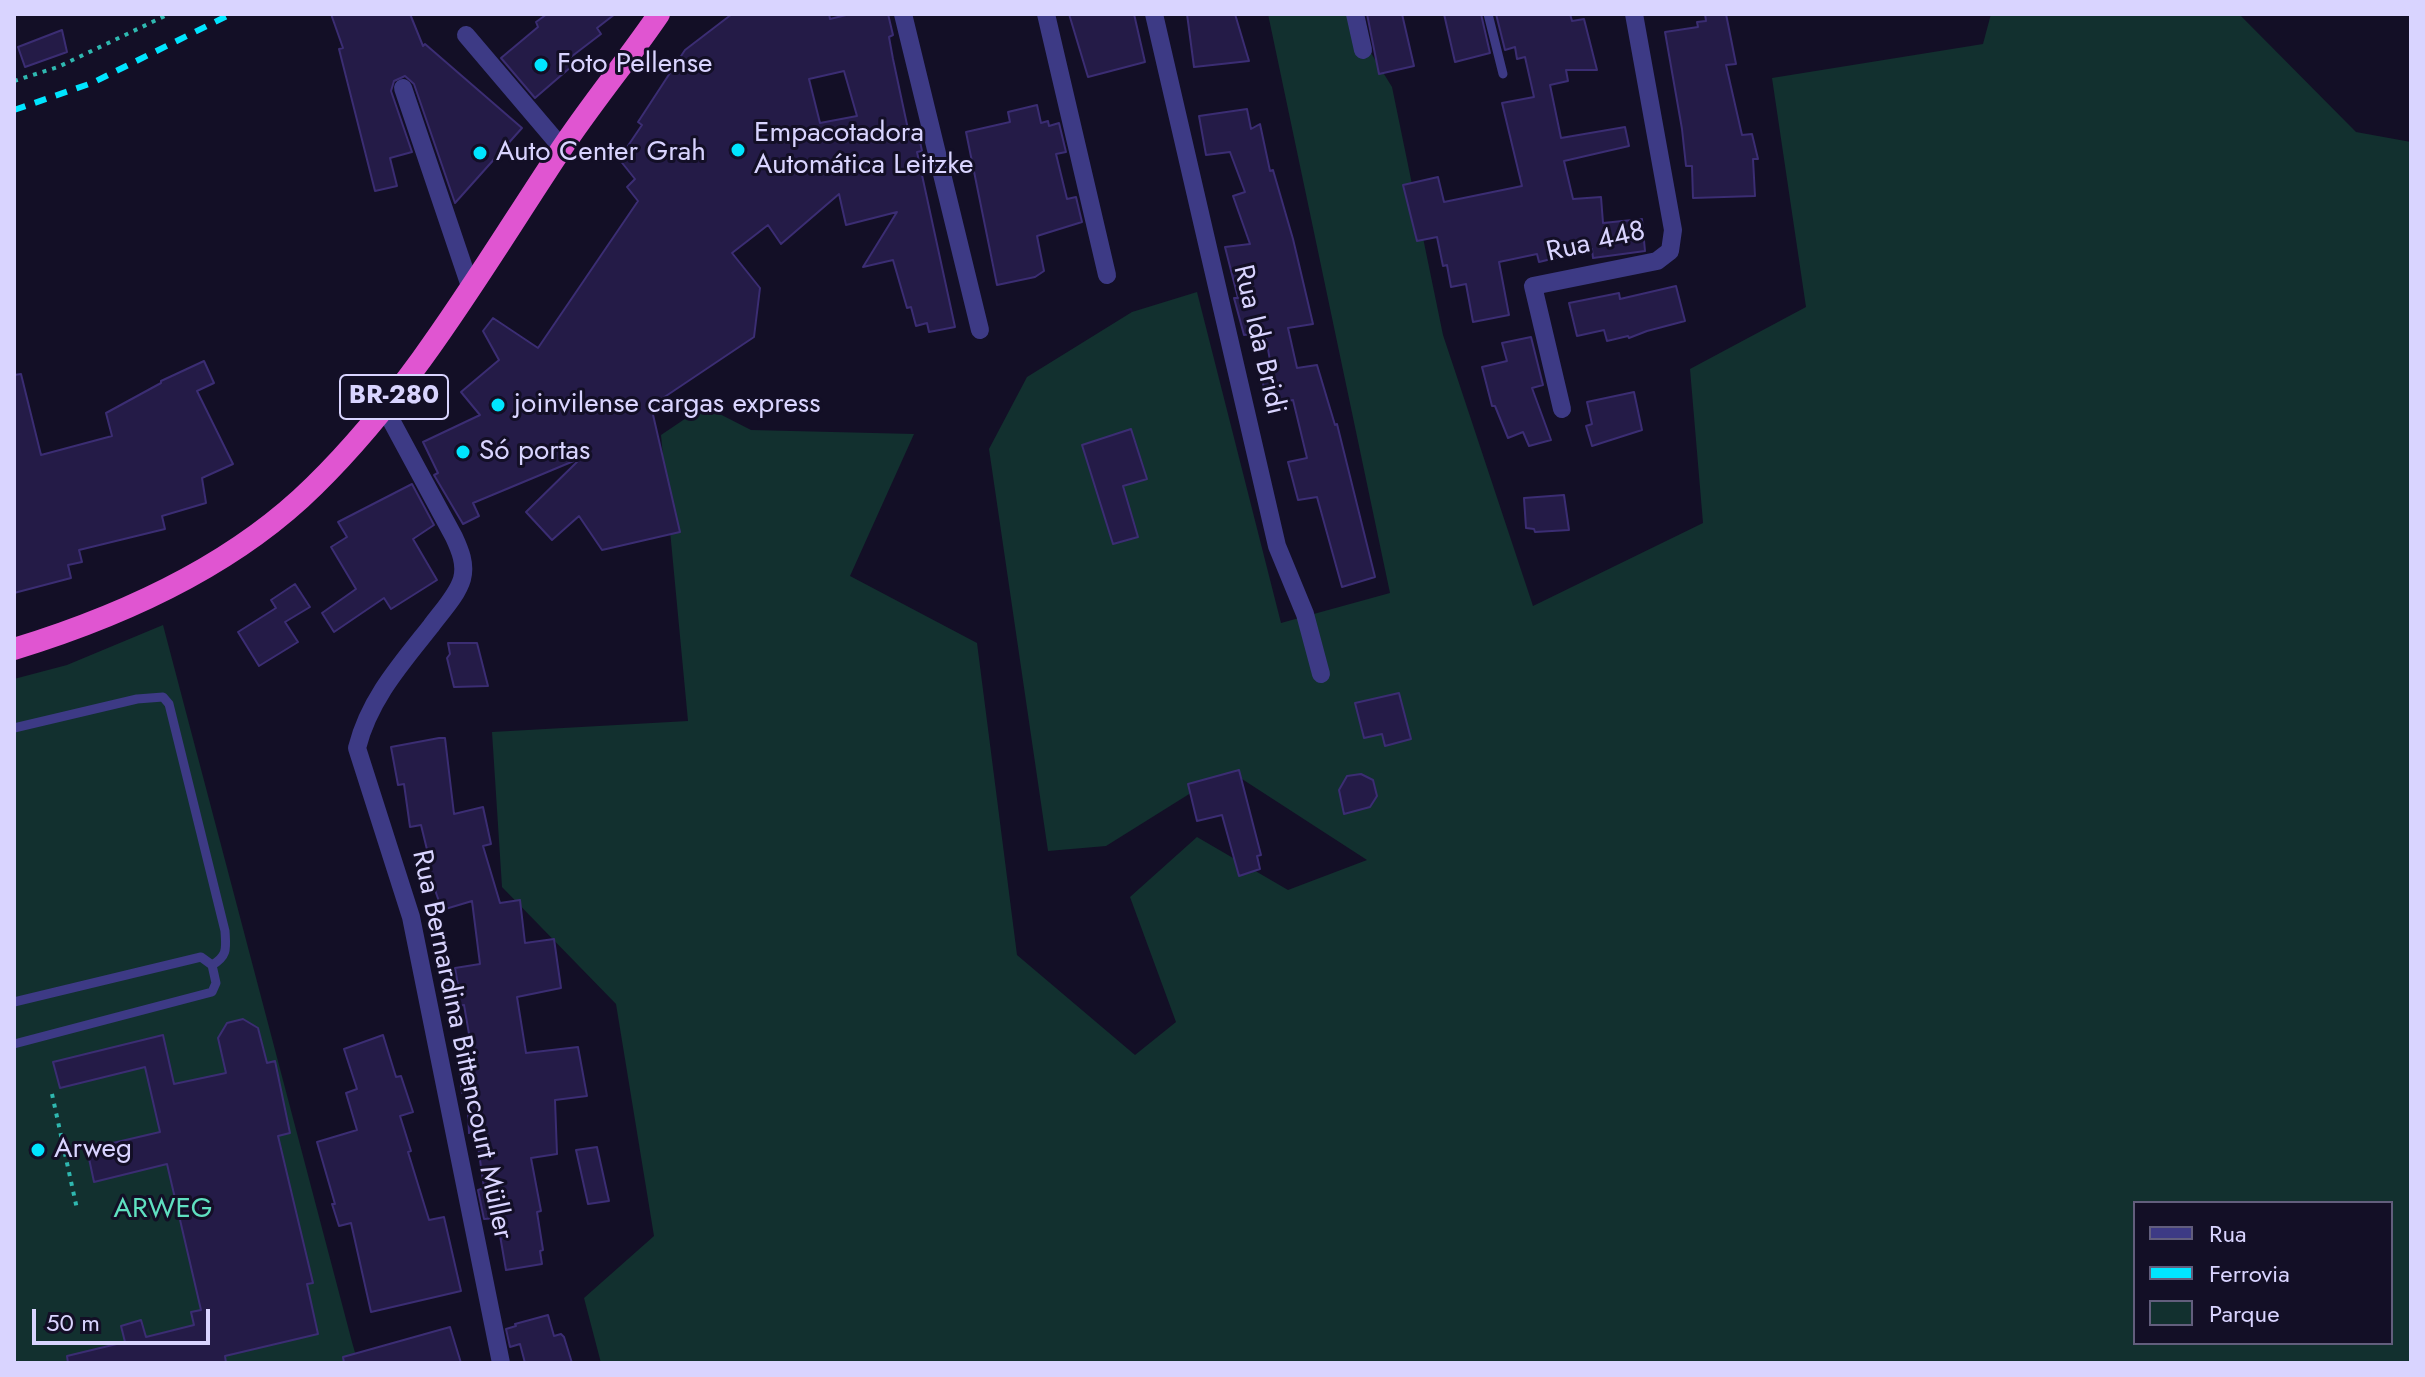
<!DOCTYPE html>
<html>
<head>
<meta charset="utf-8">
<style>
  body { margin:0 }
  #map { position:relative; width:2425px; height:1377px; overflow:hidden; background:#130f26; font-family:Jost,sans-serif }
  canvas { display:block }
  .frame { position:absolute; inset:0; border:16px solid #d9d4ff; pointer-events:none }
  .legend { position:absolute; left:2133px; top:1201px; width:260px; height:144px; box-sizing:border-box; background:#130f26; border:2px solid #625e7d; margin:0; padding:10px 14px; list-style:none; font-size:24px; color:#d9d4ff }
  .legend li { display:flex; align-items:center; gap:16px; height:40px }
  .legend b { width:40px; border:2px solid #625e7d }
  .scale { position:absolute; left:32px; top:1309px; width:178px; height:36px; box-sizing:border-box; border:4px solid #d9d4ff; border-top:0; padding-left:10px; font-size:24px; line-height:28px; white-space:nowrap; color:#d9d4ff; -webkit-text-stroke:6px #130f26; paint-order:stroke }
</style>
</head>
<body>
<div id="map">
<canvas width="2425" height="1377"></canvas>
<div class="frame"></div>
<ul class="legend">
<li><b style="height:10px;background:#3d3a85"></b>Rua</li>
<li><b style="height:10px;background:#00e5ff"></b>Ferrovia</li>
<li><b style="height:22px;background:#12302f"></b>Parque</li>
</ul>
<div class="scale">50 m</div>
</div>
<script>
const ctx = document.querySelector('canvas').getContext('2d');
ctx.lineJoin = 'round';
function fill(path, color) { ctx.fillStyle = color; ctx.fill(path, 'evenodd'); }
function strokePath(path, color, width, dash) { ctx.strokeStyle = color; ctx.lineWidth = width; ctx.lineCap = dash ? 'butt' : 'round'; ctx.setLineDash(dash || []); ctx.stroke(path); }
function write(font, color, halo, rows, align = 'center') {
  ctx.font = font + ' Jost,sans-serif'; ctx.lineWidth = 6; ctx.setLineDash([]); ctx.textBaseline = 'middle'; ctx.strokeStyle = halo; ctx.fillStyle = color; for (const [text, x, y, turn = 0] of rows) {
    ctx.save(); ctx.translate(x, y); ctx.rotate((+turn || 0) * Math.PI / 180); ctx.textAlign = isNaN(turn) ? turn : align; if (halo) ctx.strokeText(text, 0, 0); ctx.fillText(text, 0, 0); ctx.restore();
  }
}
const green = new Path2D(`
  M1268,14H1347L1392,87L1443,335L1533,606L1703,523L1690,369L1806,307L1772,78L1983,44L1991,14H2239L2356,132L2411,142V1363H601L584,1298L654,1236L616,1004L502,887L492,732L688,721L661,435L704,406L751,430L914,434L850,576L977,643L1017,955L1135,1055L1176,1022L1130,897L1197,837L1288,890L1367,860L1242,779L1194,791L1106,846L1048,851L989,449L1027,377L1132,312L1197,292L1281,623L1390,593ZM2135,1203H2391V1343H2135Z
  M163,625L352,1342L358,1363H14V679L67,665Z`);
const building = new Path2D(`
  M331,14H410L423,46L425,44L522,128L455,203L414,84L405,76L394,81L391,91L412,152L390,158L397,186L375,191L339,49L343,48Z
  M547,14H615L597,28L601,34L567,60L572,66L535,98L501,58L538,27L536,22Z
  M732,14H829L830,19L850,14H888L893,35L889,37L893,59L909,134L918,132L922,151L917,152L955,327L929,332L927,323L916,326L911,307L907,308L893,260L863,267L897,212L846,225L839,194L781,244L768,225L732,253L760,288L754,337L651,406L680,532L602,550L579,516L552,540L526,512L581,458L473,503L479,516L463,524L434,475L438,473L423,442L480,415L461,392L499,360L483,331L493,318L538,348L638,201L627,187L635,179L619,159L642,125L638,122L685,50ZM844,71L857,116L820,123L809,79Z
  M1069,14H1134L1145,62L1088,77Z
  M1187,14H1235L1249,61L1194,67Z
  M1367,14H1402L1414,66L1379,74Z
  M1444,14H1481L1490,53L1455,62Z
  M1496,14H1570L1572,21L1584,19L1597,70H1566L1568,81L1550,85L1561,138L1625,127L1629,146L1564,161L1573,199L1601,197L1603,223L1642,219L1645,251L1593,258L1592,249L1539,262L1537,254L1499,262L1509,315L1473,322L1466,284L1451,287L1447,265L1443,266L1437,237L1417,241L1403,185L1438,177L1444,202L1522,186L1502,103L1534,97L1525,57L1517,59L1515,47L1505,50Z
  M1705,14H1726L1736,64L1726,65L1742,135L1752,134L1758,159H1753L1755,196L1693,198L1692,166H1686L1682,129L1665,32L1698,27L1697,22L1706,21Z
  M62,30L67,52L25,67L18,47Z
  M1037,105L1041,123L1048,121L1049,126L1059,123L1066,152L1056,154L1067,199L1076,197L1082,222L1037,236L1044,271L1035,277L997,285L966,132L1010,122L1008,112Z
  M1247,109L1251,129L1260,124L1270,171L1273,170L1293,239L1313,324L1288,328L1297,368L1317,365L1335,425L1337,424L1375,577L1342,587L1317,497L1298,500L1288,462L1307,458L1293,400L1268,405L1261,375L1272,372L1265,332L1244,335L1234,298H1238L1225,247L1250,244L1233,196L1245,192L1230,152L1206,155L1199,116Z
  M1676,286L1685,321L1647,331L1629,338L1628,336L1607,341L1604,330L1577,336L1569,303L1619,293L1620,299Z
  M1531,337L1543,385L1532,388L1551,440L1529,446L1523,432L1508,438L1495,406H1492L1482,367L1507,361L1502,343Z
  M204,361L214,383L197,391L233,464L202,478L206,503L162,516L165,529L79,550L82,562L68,565L71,578L14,593V375L21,374L41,455L112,436L106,413L161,383V381Z
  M1634,392L1642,430L1592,446L1586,426L1592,424L1587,402Z
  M1131,429L1147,479L1123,486L1138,537L1113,544L1082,445Z
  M412,484L434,525L413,539L437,580L391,609L384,598L334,632L322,613L356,589L331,547L347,537L338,522Z
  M1564,495L1569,530L1535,532L1534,529L1526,528L1524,498Z
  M295,584L310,607L285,622L298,642L259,666L238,632L276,608L271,600Z
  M448,643H477L488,686L454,687L447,658L450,654Z
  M1399,693L1411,739L1385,746L1382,734L1364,738L1355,703Z
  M439,738H445L454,814L483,807L491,844L483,846L500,903L520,900L525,943L554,939L561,988L517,997L526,1053L578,1047L587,1096L555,1100L557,1154L531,1158L541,1211L537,1212L543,1250L540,1251L542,1264L506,1270L497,1218L484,1219L478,1190L484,1188L476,1132L469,1133L467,1093H462L458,1058L473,1057L464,1005L449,1008L446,986L458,985L455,968L480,964L472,901L442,910L427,867L431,866L421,825L410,827L404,784L398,785L391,747Z
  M1239,770L1261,855L1257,856L1260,869L1239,876L1222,815L1197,821L1188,784Z
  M1361,774L1373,780L1377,796L1370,807L1344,814L1339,790L1347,776Z
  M243,1019L258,1028L267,1063L275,1061L290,1133L278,1136L313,1283L307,1284L318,1334L225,1356L226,1363H68L67,1356L125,1342L121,1326L141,1320L146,1337L194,1325L191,1312L201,1310L167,1164L94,1182L87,1149L160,1132L145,1067L60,1088L53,1062L163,1035L174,1084L226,1073L218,1038L227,1023Z
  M383,1035L396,1077L401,1076L413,1112L400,1116L411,1151L408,1152L429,1220L444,1217L461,1291L371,1312L351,1223L339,1226L332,1204H335L317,1142L357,1130L346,1093L357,1089L344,1049Z
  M597,1147L609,1201L588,1204L576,1150Z
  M548,1315L554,1336L561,1334L564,1337L572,1363H525L520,1344L510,1347L506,1329L516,1326L515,1324Z
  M450,1327L461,1363H344L343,1357Z`);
const path = new Path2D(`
  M14,81L58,67L169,14
  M52,1094L77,1209`);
const service = new Path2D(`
  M1488,14L1503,74
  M14,728L137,699L163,697L169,704L225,931C226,948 228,956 212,965
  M14,1002L201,957L212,965L216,983L212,992L14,1044`);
const minor = new Path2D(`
  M903,14L980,330
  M1046,14L1107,275
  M1154,14L1277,546L1305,614L1321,674
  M1355,14L1363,50
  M466,35L562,148
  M403,88L471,289
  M385,409L454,537C460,550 466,564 462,579C457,596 441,612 431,626C400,665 369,700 357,748L411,917L501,1363
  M1562,409L1533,286L1657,261L1670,251L1673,230L1634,14`);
const trunk = new Path2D(`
  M14,649C122,616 232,567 314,486C414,388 483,267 560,151C591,104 627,61 659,14`);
const rail = new Path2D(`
  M14,110L92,83L231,14`);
const markers = [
  [541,65,8,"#00e5ff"],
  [738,150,8,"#00e5ff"],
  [480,153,8,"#00e5ff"],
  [498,405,8,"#00e5ff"],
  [463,452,8,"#00e5ff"],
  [38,1150,8,"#00e5ff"]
];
const shields = [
  [394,397,108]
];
const shieldNames = [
  ["BR-280",394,397]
];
const poiNames = [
  ["Foto Pellense",557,65],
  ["Empacotadora",754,134],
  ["Automática Leitzke",754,166],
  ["Auto Center Grah",496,153],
  ["joinvilense cargas express",514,405],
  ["Só portas",479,452],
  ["Arweg",54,1150]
];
const streetNames = [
  ["Rua 448",1596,243,-13],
  ["Rua Ida Bridi",1258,340,77],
  ["Rua Bernardina Bittencourt Müller",461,1045,78]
];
const parkNames = [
  ["ARWEG",163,1210]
];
fill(green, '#12302f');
fill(building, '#241b47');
strokePath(building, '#3b2d73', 2);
strokePath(path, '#2fb8b0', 4, [4, 6]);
strokePath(service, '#3d3a85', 9);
strokePath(minor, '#3d3a85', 18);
strokePath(trunk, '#e055d1', 22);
strokePath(rail, '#00e5ff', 6, [12, 10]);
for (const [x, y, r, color] of markers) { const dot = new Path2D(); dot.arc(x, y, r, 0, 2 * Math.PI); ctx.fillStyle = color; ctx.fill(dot); strokePath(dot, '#130f26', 3); }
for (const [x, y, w] of shields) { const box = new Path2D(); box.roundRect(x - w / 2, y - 22, w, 44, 6); ctx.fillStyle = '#130f26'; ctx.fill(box); strokePath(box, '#d9d4ff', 2); }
write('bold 26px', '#d9d4ff', null, shieldNames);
write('28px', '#d9d4ff', '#130f26', poiNames, 'left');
write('28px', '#d9d4ff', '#130f26', streetNames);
write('28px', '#5fe0c0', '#130f26', parkNames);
</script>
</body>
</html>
